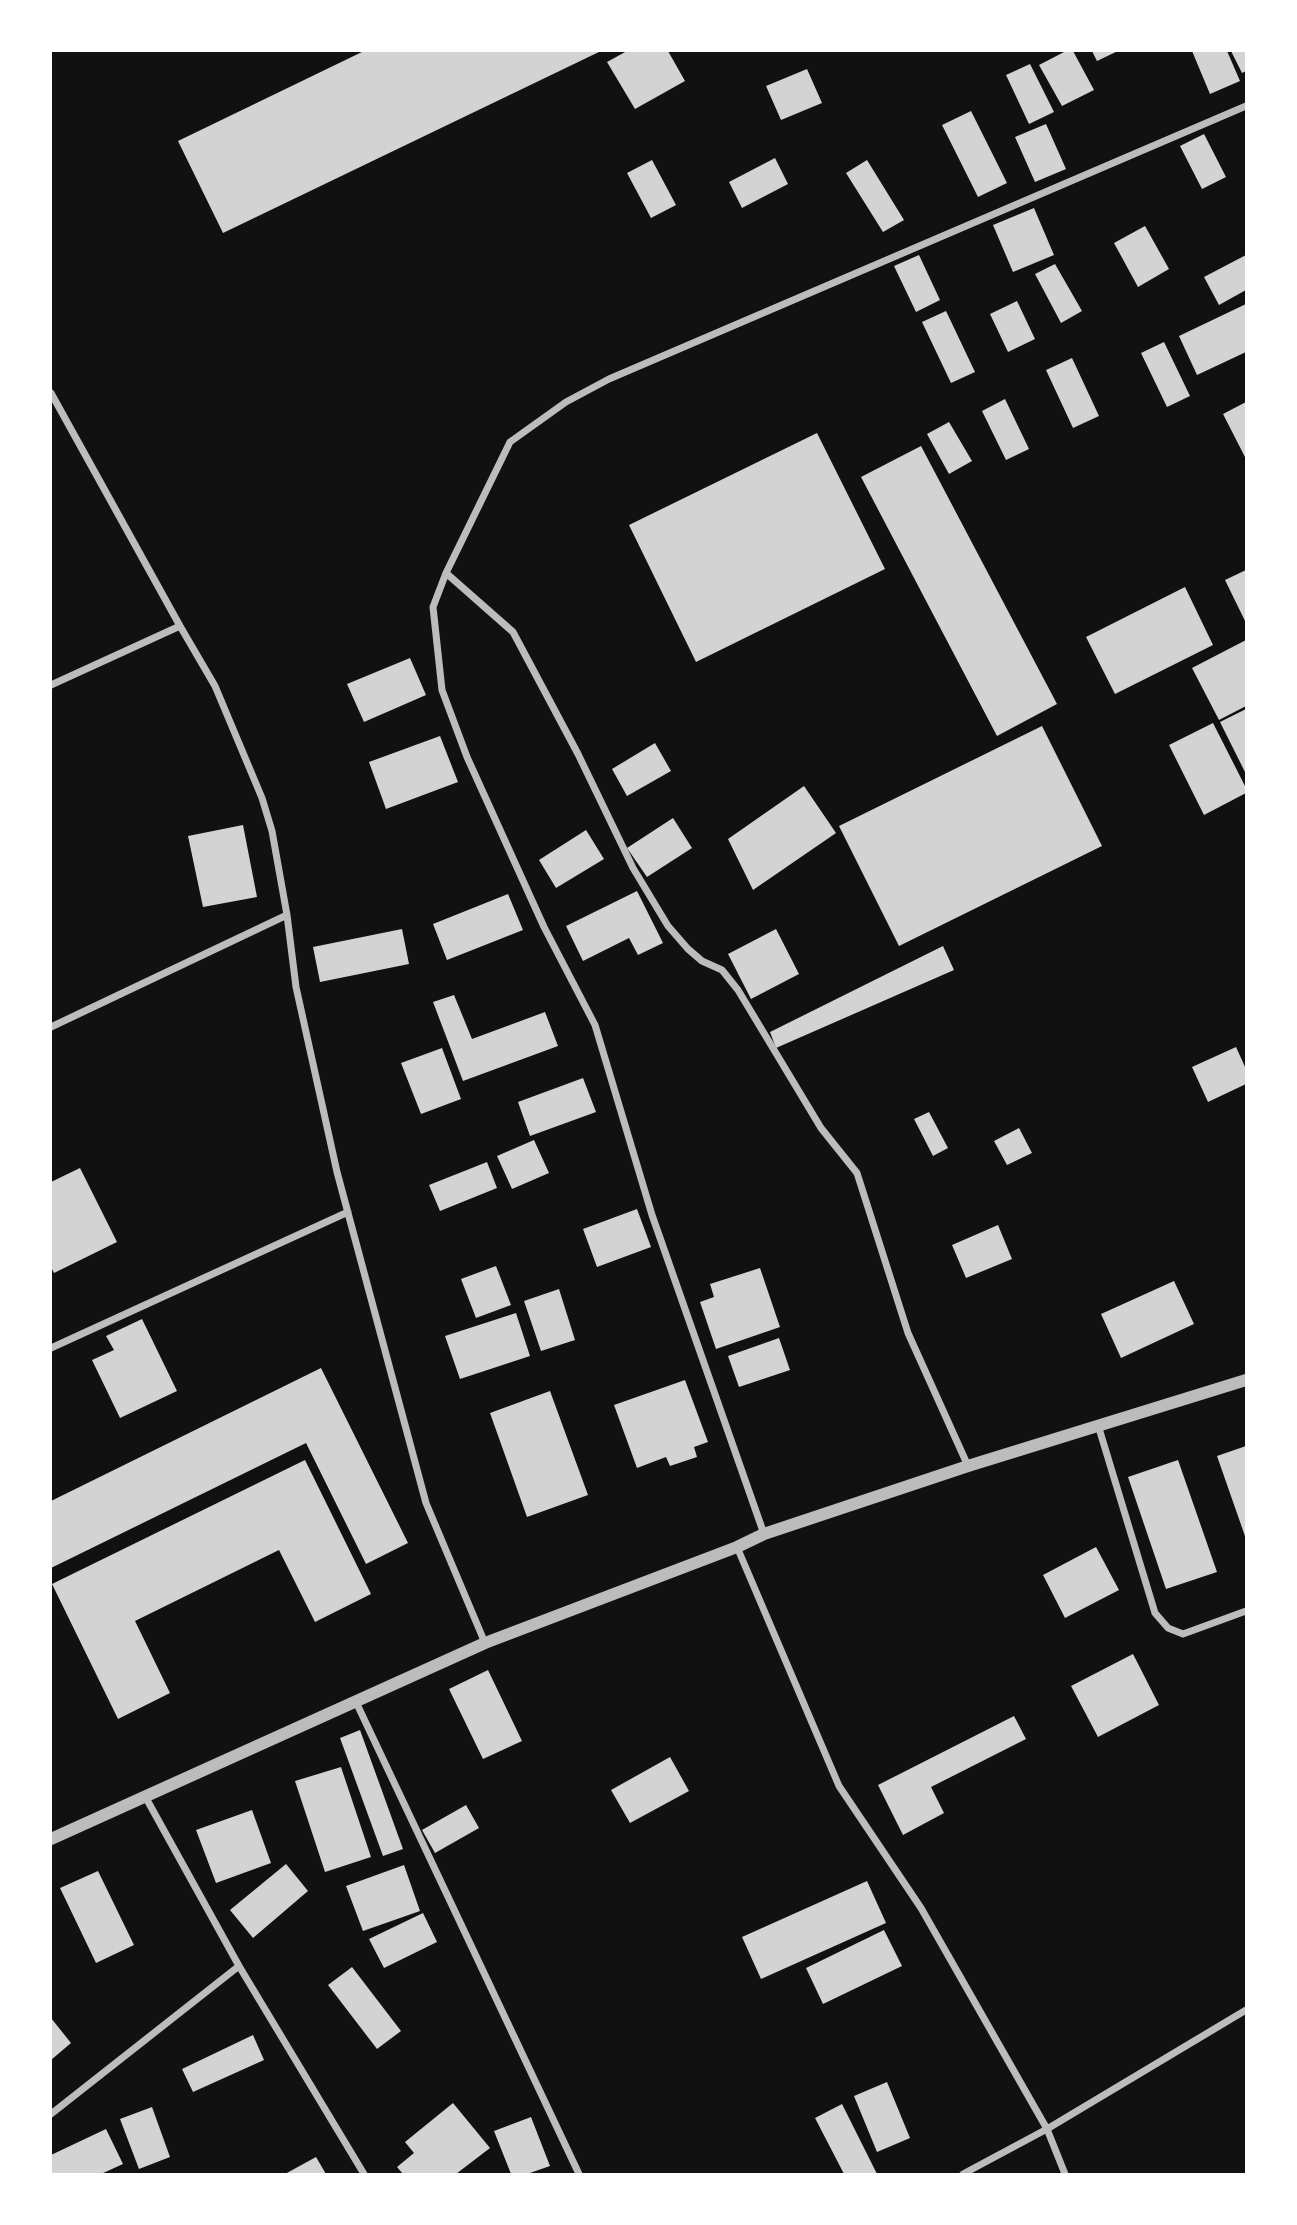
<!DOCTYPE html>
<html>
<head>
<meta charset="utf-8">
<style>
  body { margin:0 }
  #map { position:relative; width:1297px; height:2225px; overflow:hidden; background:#111; font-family:Commissioner,sans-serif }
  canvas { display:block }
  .frame { position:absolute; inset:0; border:52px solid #fff; pointer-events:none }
</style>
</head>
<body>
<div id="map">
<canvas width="1297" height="2225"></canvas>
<div class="frame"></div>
</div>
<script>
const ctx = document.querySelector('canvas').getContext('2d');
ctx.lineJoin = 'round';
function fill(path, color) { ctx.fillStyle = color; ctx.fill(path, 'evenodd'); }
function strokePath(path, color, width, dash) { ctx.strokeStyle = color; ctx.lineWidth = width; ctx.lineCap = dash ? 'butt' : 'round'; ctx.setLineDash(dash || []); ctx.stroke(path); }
const building = new Path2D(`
  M364,51H601L223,233L178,141Z
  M627,51H668L685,81L635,109L607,62Z
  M1066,51H1073L1094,90L1062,106L1039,65Z
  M1092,51H1118L1097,61Z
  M1192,51H1227L1240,81L1210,94Z
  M1231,51H1246V71L1242,73Z
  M1030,64L1054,112L1029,124L1006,75Z
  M807,69L822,103L781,120L766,86Z
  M971,111L1007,183L978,197L942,125Z
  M1046,124L1066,169L1035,182L1015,137Z
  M1204,134L1226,177L1202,189L1180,146Z
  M775,158L788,184L742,208L729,182Z
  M652,160L676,205L651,218L627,173Z
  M867,160L904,220L883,232L846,173Z
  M1034,208L1054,255L1013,272L993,225Z
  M1145,226L1169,269L1138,287L1114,243Z
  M919,255L940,300L916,312L894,266Z
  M1246,255V290L1219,305L1204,277Z
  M1055,264L1082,311L1061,323L1035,274Z
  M1017,301L1035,339L1008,352L990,314Z
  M1246,304V352L1197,375L1179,336Z
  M946,311L975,372L951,383L922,322Z
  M1164,342L1190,396L1167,407L1141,353Z
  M1072,358L1099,416L1073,428L1046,370Z
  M1005,399L1029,449L1006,460L982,411Z
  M1246,402V459L1223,414Z
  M949,422L972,461L949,474L927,434Z
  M817,433L885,569L696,662L629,525Z
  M921,446L1057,704L997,736L861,477Z
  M1246,570V623L1225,580Z
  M1185,587L1213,645L1115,694L1086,637Z
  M1246,640V706L1219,720L1192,668Z
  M410,658L426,695L364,722L347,684Z
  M1246,709V774L1220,722Z
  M1213,723L1246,788V793L1204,815L1169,745Z
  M1042,726L1102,846L899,946L839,826Z
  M440,736L458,782L386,809L369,762Z
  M655,743L671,771L627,796L612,769Z
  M804,786L836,833L753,890L728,839Z
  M673,818L692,848L647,877L627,848Z
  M243,825L257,897L203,907L188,836Z
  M586,830L604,859L556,888L539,860Z
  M637,891L663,943L638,955L629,938L583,961L566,926Z
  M508,894L523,930L447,960L433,924Z
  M402,929L409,964L320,982L313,947Z
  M776,929L799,974L751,999L728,954Z
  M943,946L954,970L776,1048L770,1032Z
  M454,995L472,1039L545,1012L558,1046L463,1081L433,1002Z
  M1236,1047L1246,1069V1084L1208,1102L1192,1067Z
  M442,1048L461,1099L421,1114L401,1063Z
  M583,1078L596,1112L530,1136L518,1102Z
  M929,1112L948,1148L933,1156L914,1119Z
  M1019,1128L1032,1153L1007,1165L994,1141Z
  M534,1140L549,1173L512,1189L497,1156Z
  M487,1162L497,1188L440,1211L429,1185Z
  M80,1168L117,1242L54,1273L51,1267V1182Z
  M637,1209L651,1247L597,1267L583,1229Z
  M998,1225L1012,1259L966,1278L952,1245Z
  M496,1266L511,1305L476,1318L461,1279Z
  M760,1268L780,1327L716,1349L700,1302L714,1297L710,1284Z
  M1174,1281L1194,1324L1121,1358L1101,1314Z
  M559,1289L575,1340L541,1351L524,1301Z
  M516,1313L530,1356L460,1379L445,1336Z
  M142,1319L177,1391L120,1418L92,1360L114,1350L106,1336Z
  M779,1338L790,1370L739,1387L728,1356Z
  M321,1368L408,1543L366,1564L306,1443L51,1568V1501Z
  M685,1380L708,1442L694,1447L697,1457L670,1466L666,1457L637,1468L614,1405Z
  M550,1391L588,1495L527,1517L490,1413Z
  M1246,1446V1539L1217,1456Z
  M305,1460L371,1594L315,1622L279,1550L135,1621L170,1693L118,1719L52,1584Z
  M1178,1460L1217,1572L1166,1589L1128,1477Z
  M1096,1547L1119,1590L1065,1618L1043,1575Z
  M1133,1654L1159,1705L1098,1737L1071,1686Z
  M488,1670L522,1741L483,1759L449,1689Z
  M1014,1716L1026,1739L931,1787L944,1813L903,1835L878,1785Z
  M360,1730L403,1849L383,1856L340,1738Z
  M670,1757L689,1791L630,1823L611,1790Z
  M341,1767L371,1857L325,1872L295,1781Z
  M466,1805L479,1828L435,1853L422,1830Z
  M252,1810L271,1863L216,1883L196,1830Z
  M286,1864L308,1891L253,1938L230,1910Z
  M404,1865L420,1911L363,1931L346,1886Z
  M98,1871L134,1945L96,1963L60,1888Z
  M867,1881L886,1923L761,1979L742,1937Z
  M423,1913L437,1942L384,1968L369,1939Z
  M884,1930L902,1966L823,2004L806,1968Z
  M352,1967L401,2031L377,2049L328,1985Z
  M51,2018L71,2043L51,2060Z
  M253,2035L264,2060L193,2092L182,2069Z
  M887,2082L910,2138L877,2152L854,2096Z
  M453,2103L490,2148L456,2174H403L397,2167L414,2153L405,2142Z
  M842,2104L877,2174H844L815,2118Z
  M152,2107L170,2157L139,2169L120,2119Z
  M531,2117L550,2166L527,2174H511L494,2131Z
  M106,2129L123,2164L101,2174H51V2155Z
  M316,2157L326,2174H285Z`);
const minor = new Path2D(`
  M51,393L180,626L215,686L262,798L272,831L287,915L296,987L337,1172L426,1503L485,1643
  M446,573L513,632L578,754L633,868L668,926L688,949L702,961L722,970L738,990L821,1128L857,1173L908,1333L968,1466
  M51,685L180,626
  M51,1027L287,915
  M51,1348L348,1212
  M1098,1425L1155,1613L1168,1628L1183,1634L1246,1611
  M764,1534L652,1215L595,1025L544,927L467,757L442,690L433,607L446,573L510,442L566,402L609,379L1246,106
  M737,1547L839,1786L921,1908L1047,2129L1065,2174
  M356,1702L579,2174
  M146,1798L239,1966L364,2174
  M51,2114L239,1966
  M963,2174L1047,2129L1246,2010`);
const tertiary = new Path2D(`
  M51,1839L485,1643L737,1547L764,1534L968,1466L1246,1380`);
fill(building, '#d3d3d3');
strokePath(minor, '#bcbcbc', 7);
strokePath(tertiary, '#bcbcbc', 12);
</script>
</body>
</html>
